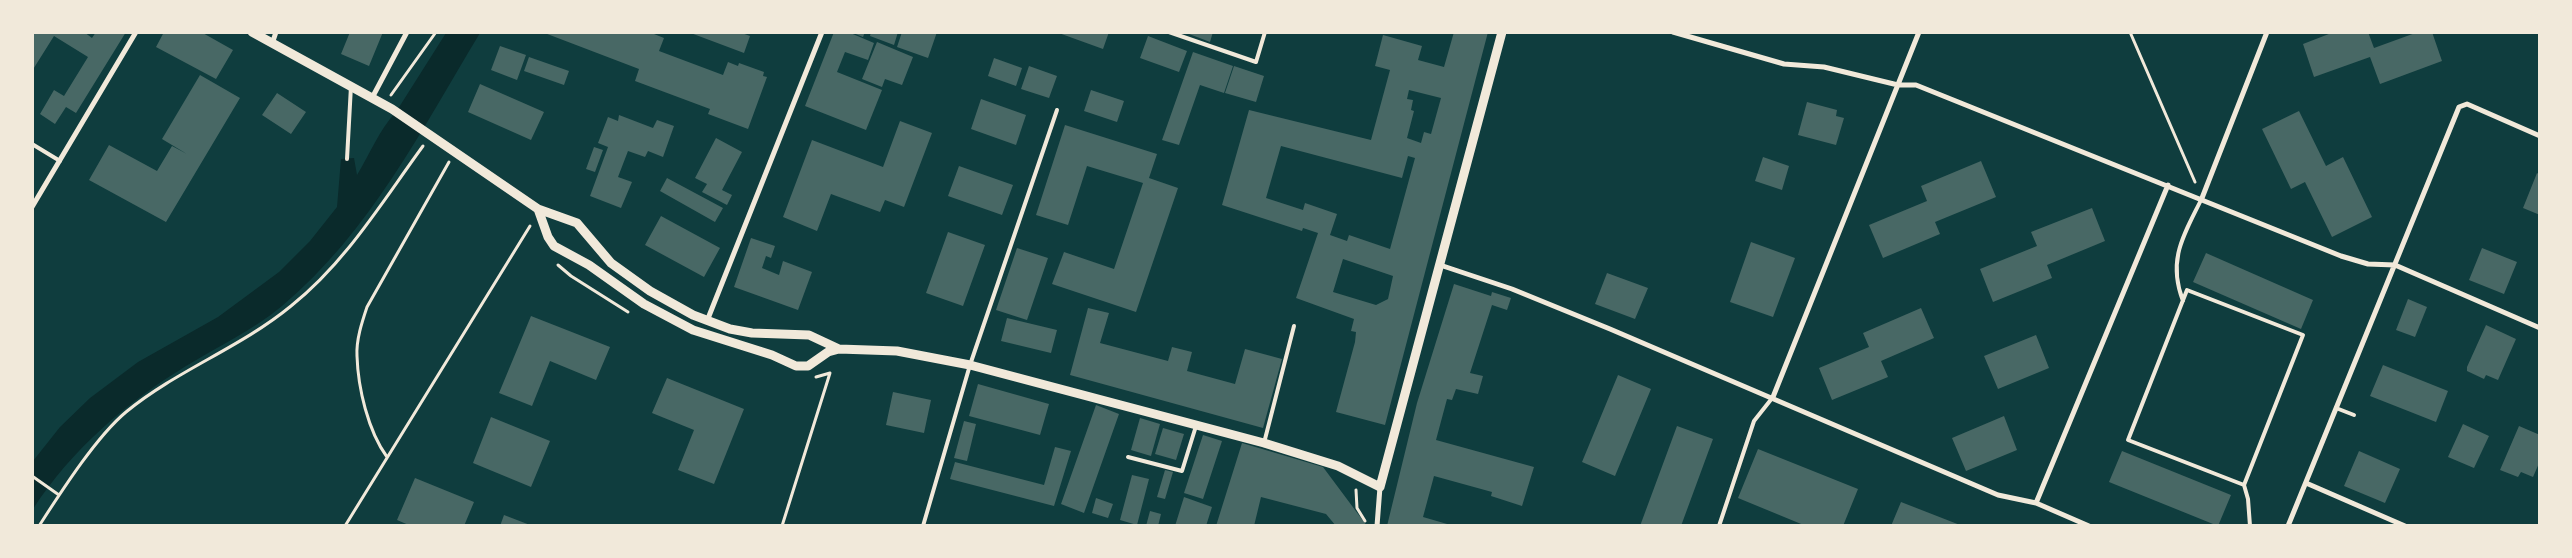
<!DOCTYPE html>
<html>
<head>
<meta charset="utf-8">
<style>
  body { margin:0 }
  #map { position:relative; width:2572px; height:558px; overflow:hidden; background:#0f3d3e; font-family:"Roboto Serif",serif }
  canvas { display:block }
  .frame { position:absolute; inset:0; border:34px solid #f1e9da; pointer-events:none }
</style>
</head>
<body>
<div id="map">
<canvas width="2572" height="558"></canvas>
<div class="frame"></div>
</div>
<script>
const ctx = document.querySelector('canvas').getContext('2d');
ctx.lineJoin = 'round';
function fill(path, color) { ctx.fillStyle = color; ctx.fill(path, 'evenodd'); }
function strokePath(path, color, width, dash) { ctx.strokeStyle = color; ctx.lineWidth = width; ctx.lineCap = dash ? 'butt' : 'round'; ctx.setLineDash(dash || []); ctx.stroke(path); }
const water = new Path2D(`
  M446,33H480C422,129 370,232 282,306C253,330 219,346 186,366C127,402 71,450 33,509V461L60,427L90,398L138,362L218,317L279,272L310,241L337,207L341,159L354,158L357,175C370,154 379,130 396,112Z`);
const building = new Path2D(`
  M32,32H84L92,38L96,32H126L76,113L66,107L55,124L40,114L54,90L64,96L88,57L54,36L32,71Z
  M164,32H201L233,50L216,79L156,47Z
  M350,32H383L369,66L341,54Z
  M542,32H649L664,38L659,51L723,75L728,62L738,66L739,63L764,72L763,76L767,77L748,129L708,114L710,109L635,81L639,69Z
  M688,32H739L750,36L744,53Z
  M834,32H848L874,43L868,60L845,52L837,72L882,90L866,130L805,106Z
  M851,32H865L863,37Z
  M871,32H898L894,45L870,36Z
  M902,32H937L928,58L897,47Z
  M1056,32H1109L1103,49Z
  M1184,32H1213L1210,42Z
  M1454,32H1488L1385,425L1336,412L1355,342L1356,332L1351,331L1354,319L1296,298L1318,233L1303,228L1302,231L1222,205L1249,110L1371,140L1390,70L1375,66L1383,35L1422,46L1418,60L1444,67ZM1409,90L1441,98L1431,134L1424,132L1421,143L1407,138L1414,111L1411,110L1413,100L1407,99ZM1281,146L1402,178L1408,156L1415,158L1390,249L1349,235L1347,241L1330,235L1337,214L1305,203L1303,210L1266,198ZM1343,259L1393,276L1388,299L1376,305L1333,292Z
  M2334,32H2368L2374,48L2418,32H2432L2442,61L2380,84L2370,57L2314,77L2303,44Z
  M1148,36L1187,51L1179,72L1140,58Z
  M877,42L913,57L902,85L885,79L882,87L862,79Z
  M500,46L526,55L517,80L491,70Z
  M1193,52L1233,66L1224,93L1200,85L1179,145L1162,140Z
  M529,57L569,71L564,85L524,71Z
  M994,58L1022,68L1016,86L988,76Z
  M1029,66L1057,76L1049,98L1021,89Z
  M1234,66L1264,76L1256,102L1225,93Z
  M200,75L240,98L166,222L89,180L109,145L157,171L172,146L187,154L162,139Z
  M480,84L544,112L531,140L468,112Z
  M1091,90L1124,101L1117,122L1084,111Z
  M277,93L306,112L291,134L262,115Z
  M981,99L1026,115L1016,145L971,129Z
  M1807,102L1837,110L1836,116L1844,118L1836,145L1798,135Z
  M2299,111L2326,166L2343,157L2372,217L2332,237L2305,182L2291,189L2262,129Z
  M619,115L653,128L657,120L674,126L663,157L648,151L645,157L628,151L618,177L632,182L621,208L590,196L608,147L598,143L608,117L618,121Z
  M900,121L932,133L904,207L885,200L880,212L831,194L817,231L783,217L812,140L883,167Z
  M1065,125L1157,154L1149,178L1178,188L1136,312L1052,284L1064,252L1114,269L1143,183L1087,166L1068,225L1036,215Z
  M716,138L742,152L722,190L732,195L727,205L702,192L707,184L695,178Z
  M594,147L603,150L595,172L586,169Z
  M1763,157L1789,166L1782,190L1755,181Z
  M1981,161L1996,197L1935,222L1940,234L1883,258L1869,225L1927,201L1921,186Z
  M959,166L1013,185L1002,215L948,196Z
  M2537,173L2540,175V215L2523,208Z
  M667,178L723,208L715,222L660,191Z
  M2092,208L2105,241L2047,265L2052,278L1993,302L1980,269L2037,246L2031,232Z
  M661,216L720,248L704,277L645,245Z
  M948,232L985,245L963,306L926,293Z
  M751,238L775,246L771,258L766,256L762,268L779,275L783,261L812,272L798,310L734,287Z
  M1751,242L1795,258L1773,317L1730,302Z
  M1017,248L1048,258L1027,320L996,310Z
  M2482,248L2517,262L2504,294L2469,280Z
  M2206,253L2313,300L2301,329L2193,282Z
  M1607,273L1648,288L1635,319L1595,304Z
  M1454,284L1491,296L1492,292L1511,298L1507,310L1492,305L1470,373L1483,376L1478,394L1456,389L1452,400L1447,399L1436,440L1534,467L1522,506L1491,496L1492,492L1434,476L1423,517L1454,526H1387L1417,403Z
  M2408,299L2427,307L2415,337L2396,330Z
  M1088,308L1109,313L1100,343L1168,361L1172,347L1192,352L1187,371L1235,384L1245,349L1282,359L1263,428L1070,375Z
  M1921,308L1934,338L1881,361L1888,377L1832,400L1819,368L1869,347L1863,333Z
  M531,316L610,347L596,380L550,361L532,406L499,393Z
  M1007,318L1057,330L1051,353L1001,341Z
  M2486,325L2516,339L2498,380L2486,375L2484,379L2467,371V367Z
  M2036,335L2049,368L1998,389L1984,356Z
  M2383,365L2448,391L2436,422L2370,396Z
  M1618,375L1651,389L1615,476L1582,462Z
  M667,378L744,409L714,484L678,470L694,430L652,413Z
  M978,384L1049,404L1040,435L969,416Z
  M893,392L931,400L924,433L886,425Z
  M1096,405L1119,414L1084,513L1061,504Z
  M2004,416L2017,450L1966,471L1952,438Z
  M491,417L550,441L531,487L473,463Z
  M1140,418L1160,424L1151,456L1131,450Z
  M964,421L976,424L967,461L954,458Z
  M2463,424L2489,436L2474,468L2448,457Z
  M1677,426L1713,439L1681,526H1640Z
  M2519,426L2540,435V461L2533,477L2521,472L2518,477L2500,470Z
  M1163,428L1184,434L1176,460L1155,454Z
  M1203,435L1222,441L1203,499L1184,493Z
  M1242,443L1323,467L1367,526H1336L1326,514L1261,497L1254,526H1216Z
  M1055,447L1071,451L1054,506L950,479L955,462L1044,485Z
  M1758,449L1858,489L1843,526H1806L1738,498Z
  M2122,451L2231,495L2218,526L2109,482Z
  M2359,451L2400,469L2385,503L2344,486Z
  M1165,470L1173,472L1165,499L1157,497Z
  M1132,475L1149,479L1137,525L1120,520Z
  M415,478L474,502L464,526H411L397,520Z
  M1184,497L1212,507L1206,526H1175Z
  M1096,498L1113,504L1108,518L1092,513Z
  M1901,502L1960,525V526H1891Z
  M1150,511L1161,514L1158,526H1146Z
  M504,515L530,525V526H500Z`);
const path = new Path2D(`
  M2130,32L2195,182
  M391,95L436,32
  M558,265L571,276L628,312
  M816,377L830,373
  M387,457C368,431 358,388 357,356C356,340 362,322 367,307L449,162
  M32,476L59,495
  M1356,490L1357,508L1365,521
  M39,526C61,492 96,437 126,412C177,370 240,348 291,306C346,262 382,202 423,146
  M345,526L530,226
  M782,526L830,373`);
const service = new Path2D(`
  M1169,32L1256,62L1265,32
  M32,144L60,161
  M347,159L351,86
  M2187,290L2303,335L2244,485L2128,440Z
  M2183,301C2167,259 2184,235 2202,198
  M2336,408L2354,415
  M1264,443L1294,326
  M1128,457L1182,471L1196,426
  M2244,485L2248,499L2250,526
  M923,526L970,365L1057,110
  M1719,526L1754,421L1773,397`);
const minor = new Path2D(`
  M1673,32L1784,64L1824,67L1898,85H1916L2341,256L2368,264L2395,265L2540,328
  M272,44L276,32
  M372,98L407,32
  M2202,198L2267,32
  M32,207L136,32
  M1440,265L1512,289L1610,329L1998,495L2036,503
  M707,321L822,32
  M1773,397L1919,32
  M2306,483L2405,526
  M1377,526L1380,487
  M2089,526L2036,503L2168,185
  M2288,526L2459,107L2467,104L2540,136`);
const tertiary = new Path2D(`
  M252,32L392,109L538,209L577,223L611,263L650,291L693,315L730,329L752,333L809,335L839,349
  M538,209L548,237L554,246L589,265L644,304L693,330L772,355L796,366H808L828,352L839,349L897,351L970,365L1264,443L1338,466L1380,487L1502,32`);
fill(water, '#0a2a2b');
fill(building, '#486865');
strokePath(path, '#f1e9da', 3);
strokePath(service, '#f1e9da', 4);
strokePath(minor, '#f1e9da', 5);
strokePath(tertiary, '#f1e9da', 9);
</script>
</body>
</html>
